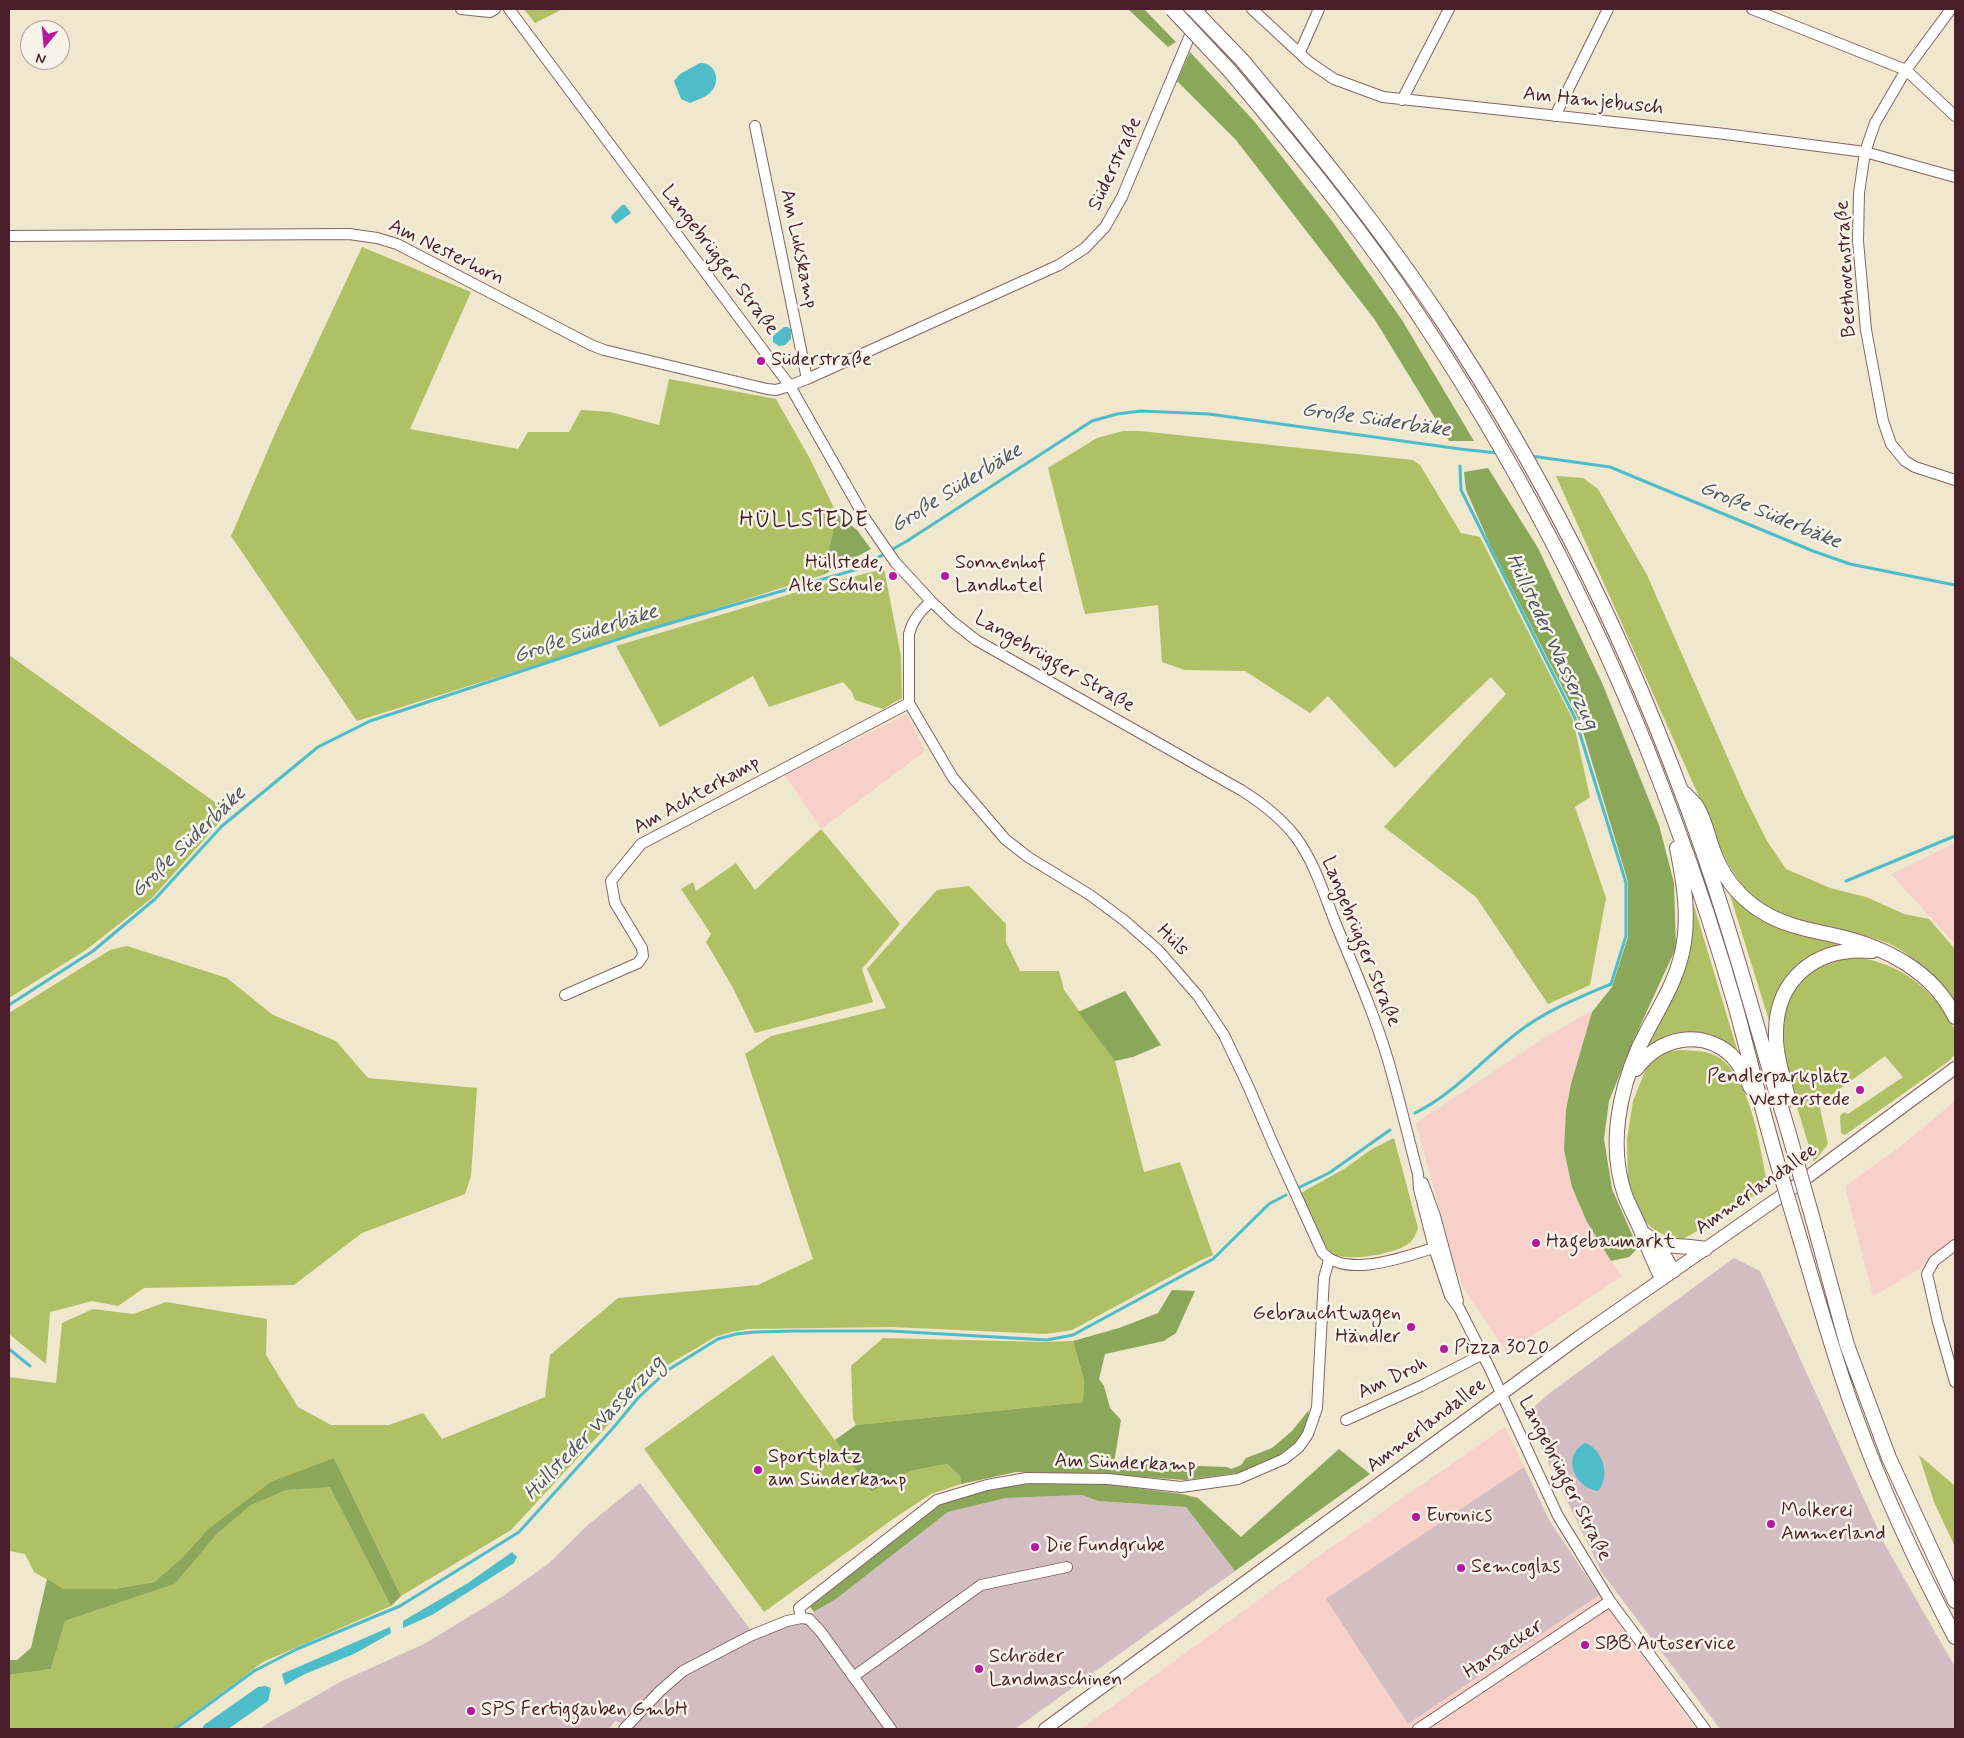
<!DOCTYPE html>
<html>
<head>
<meta charset="utf-8">
<style>
  body { margin:0 }
  #map { position:relative; width:1964px; height:1738px; overflow:hidden; background:#efe7ce; font-family:Mynerve,sans-serif }
  canvas { display:block }
  .frame { position:absolute; inset:0; border:10px solid #4a1f2b; pointer-events:none }
  .north { position:absolute; left:20px; top:20px; width:50px; height:50px; box-sizing:border-box; background:#f7f3e8; border:1px solid #b29e9c; border-radius:50%; rotate:197deg; font-size:14px; font-weight:700; line-height:20px; text-align:center; color:#4a1f2b }
  .north::after { content:''; display:block; margin:auto; width:18px; height:22px; background:#b5179e; clip-path:polygon(50% 0,100% 100%,50% 72%,0 100%) }
</style>
</head>
<body>
<div id="map">
<canvas width="1964" height="1738"></canvas>
<div class="frame"></div>
<div class="north">N</div>
</div>
<script>
const ctx = document.querySelector('canvas').getContext('2d');
ctx.lineJoin = 'round';
function fill(path, color) { ctx.fillStyle = color; ctx.fill(path, 'evenodd'); }
function strokePath(path, color, width, dash) { ctx.strokeStyle = color; ctx.lineWidth = width; ctx.lineCap = dash ? 'butt' : 'round'; ctx.setLineDash(dash || []); ctx.stroke(path); }
function write(font, color, halo, rows, align = 'center') {
  ctx.font = font + ' Mynerve,sans-serif'; ctx.lineWidth = 5; ctx.setLineDash([]); ctx.textBaseline = 'middle'; ctx.strokeStyle = halo; ctx.fillStyle = color; for (const [text, x, y, turn = 0] of rows) {
    ctx.save(); ctx.translate(x, y); ctx.rotate((+turn || 0) * Math.PI / 180); ctx.textAlign = isNaN(turn) ? turn : align; if (halo) ctx.strokeText(text, 0, 0); ctx.fillText(text, 0, 0); ctx.restore();
  }
}
const built = new Path2D(`
  M907,714L925,751L821,829L785,775Z
  M1955,843V944L1891,874Z
  M1592,1012L1571,1084L1566,1110L1611,1261L1622,1276L1507,1353L1464,1289L1454,1263L1416,1123L1546,1037L1582,1016Z
  M1955,1101V1243L1921,1268L1873,1296L1845,1186L1900,1147Z
  M1505,1427L1549,1520L1599,1595L1695,1729H1081L1323,1553Z`);
const industrial = new Path2D(`
  M1734,1258L1760,1271L1885,1545L1955,1667V1729H1720L1602,1573L1538,1441L1534,1407L1551,1392Z
  M1524,1467L1549,1520L1599,1595L1408,1724L1326,1599Z
  M640,1483L750,1629L759,1636L772,1633L779,1621L797,1623L836,1599L948,1512L1006,1498L1082,1495L1098,1501L1186,1507L1235,1571L1015,1729H630L629,1726L615,1721L609,1729H260L270,1722L342,1681L424,1644L503,1596L548,1564L589,1524Z`);
const green = new Path2D(`
  M524,9H563L535,23Z
  M362,247L471,292L410,429L518,449L528,432H569L581,410L610,412L659,425L669,379L776,399L809,457L837,514L823,575L357,721L231,536L277,429Z
  M1123,431H1140L1413,460L1420,465L1461,533L1480,537L1573,720L1590,797L1575,807L1606,898L1590,985L1548,1004L1476,897L1384,827L1506,694L1491,677L1395,768L1328,696L1310,713L1245,671L1185,670L1162,662L1158,605L1085,614L1048,468L1097,438Z
  M1556,476L1583,478L1598,489L1647,575L1745,797L1767,841L1786,869L1830,888L1866,897L1904,914L1929,919L1955,949V999C1937,979 1911,952 1885,942C1844,927 1795,929 1759,901C1730,879 1717,841 1704,808Z
  M884,569L901,656L902,698L883,709L855,700L852,692L843,682L769,707L753,676L660,727L616,646L824,584Z
  M9,655L223,808L217,825L152,898L86,950L9,998Z
  M821,829L900,924L862,969L873,1002L755,1033L733,988L706,942L711,934L681,889L693,882L696,891L736,863L755,890Z
  M969,886L1006,924V942L1020,971H1059L1064,990L1115,1061L1144,1172L1180,1162L1213,1255L1201,1260L1072,1330L1046,1334L892,1327L748,1329L731,1332L715,1337L659,1370L511,1530L401,1596L334,1458L207,1530L182,1558L154,1582L114,1589H64L34,1572L25,1554L9,1551V1377L56,1383L62,1323L93,1309L133,1314L166,1302L267,1319L266,1355L298,1407L331,1425H389L423,1413L442,1439L545,1397L550,1355L618,1298L758,1285L813,1259L745,1054L771,1036L886,1008L867,969L937,890Z
  M1730,895L1741,904L1858,945L1836,947L1820,952L1807,960L1771,1027Z
  M1692,899L1739,1056L1710,1037L1642,1054C1673,998 1694,966 1692,899Z
  M127,946L227,978L273,1015L336,1041L368,1078L477,1088L471,1176L465,1194L362,1233L294,1285L144,1288L118,1306L92,1301L50,1312L46,1364L9,1334V1013L110,950Z
  M1855,957C1893,962 1924,981 1945,1014C1948,1019 1953,1025 1955,1030C1957,1037 1955,1047 1955,1054L1949,1061L1845,1135L1841,1133L1840,1116L1844,1112L1848,1114L1903,1077L1885,1056L1819,1104L1828,1144L1814,1162C1802,1120 1771,1040 1788,1000C1792,992 1798,985 1804,979C1811,971 1823,963 1833,960C1840,958 1848,958 1855,957Z
  M1680,1050C1691,1051 1704,1050 1714,1055C1752,1073 1760,1150 1768,1187L1717,1220L1683,1239L1666,1236L1653,1229L1640,1216L1628,1181L1627,1139L1633,1101L1647,1066L1661,1053Z
  M1394,1138L1418,1228C1415,1235 1414,1240 1408,1244C1395,1254 1348,1262 1334,1254C1319,1246 1307,1210 1299,1194L1344,1169L1372,1149Z
  M883,1338L1046,1342L1073,1341L1084,1380L1083,1402L856,1425L853,1419L851,1366Z
  M773,1355L871,1490L910,1471L947,1464L960,1476L961,1484L931,1494L893,1519L764,1612L644,1449Z
  M1919,1455L1955,1486V1547L1934,1502Z
  M330,1486L391,1606L263,1662L173,1729H9V1675L51,1669L65,1621L175,1584L217,1534L251,1505L287,1490Z`);
const forest = new Path2D(`
  M1128,9H1144L1176,42L1168,47Z
  M1190,52L1254,121L1332,221L1402,320L1474,441H1449L1375,320L1236,140L1177,81Z
  M1488,468L1538,548L1603,685L1659,825L1674,883L1676,948L1634,1039L1609,1101L1604,1139L1612,1189L1638,1248L1629,1257L1611,1261L1587,1222L1572,1187L1564,1150L1566,1110L1571,1084L1592,1012L1612,987L1628,937V882L1580,722L1491,547L1466,490L1464,472Z
  M837,514L857,530L871,549L823,575Z
  M1125,991L1161,1045L1133,1057L1115,1061L1078,1012Z
  M1172,1290L1195,1291L1176,1333L1164,1341L1105,1354L1099,1379L1104,1386L1110,1408L1121,1420L1114,1463L1227,1467L1231,1469L1241,1465L1246,1458L1272,1448L1292,1431L1309,1410L1306,1427L1297,1442L1277,1457L1244,1472L1185,1480L1116,1475L1016,1472L961,1484L960,1476L947,1464L910,1471L871,1491L835,1440L856,1425L1083,1402L1084,1380L1073,1341L1119,1328L1158,1313Z
  M1339,1449L1370,1474L1235,1571L1186,1507L1098,1501L1082,1495L1006,1498L948,1512L836,1599L814,1612L808,1604L938,1505L963,1496L1009,1485L1053,1483L1104,1484L1182,1494L1198,1498L1241,1537Z
  M334,1458L401,1596L391,1606L330,1487L287,1490L251,1505L217,1534L175,1584L65,1621L51,1669L9,1675V1660H17L31,1648L47,1579L64,1589H114L154,1582L182,1558L207,1530L271,1482Z`);
const water = new Path2D(`
  M700,63C716,62 721,82 711,92C706,97 697,100 690,103L681,99L674,81L680,74Z
  M622,205H625L631,213L616,224L611,218L612,215Z
  M784,327H788L791,330V339L785,345L779,346L773,342V336Z
  M1585,1443C1603,1449 1611,1477 1598,1491C1574,1488 1561,1455 1585,1443Z
  M512,1552L517,1557L514,1563L432,1615L403,1628V1621L468,1583Z
  M390,1627L391,1633L354,1654L305,1674L285,1685L282,1674Z
  M265,1686L271,1688L268,1701L228,1729H202L204,1725L258,1687Z`);
const stream = new Path2D(`
  M1531,456L1610,467L1813,551L1850,564L1955,585
  M1846,881L1955,836
  M9,1005L93,951L155,899L222,826L318,747L370,721L640,632L858,569L907,541L1092,421L1117,414L1141,411L1209,414L1460,449L1497,453
  M1415,1113C1454,1094 1483,1059 1517,1033C1545,1011 1578,998 1611,984L1626,936V883L1575,718L1461,490L1460,466
  M1298,1188L1329,1173L1390,1130
  M9,1349L30,1366
  M175,1729L254,1671L297,1649L400,1606L519,1532L614,1427L638,1398L668,1370L718,1339L736,1334L755,1332L796,1331H891L1047,1340L1073,1335L1213,1259L1269,1204L1286,1195`);
const minor = new Path2D(`
  M461,9L490,12L495,9
  M509,9L790,386L866,520L895,562L931,601L953,622L976,640L1241,790C1262,803 1280,817 1295,836C1314,861 1324,894 1335,922C1354,968 1374,1013 1388,1060C1399,1098 1408,1136 1418,1174L1419,1189L1434,1248L1450,1296L1459,1308L1489,1367L1558,1516L1610,1601L1705,1729
  M1252,9L1309,62L1334,79L1383,97L1725,134L1865,152L1955,177
  M1752,9L1906,70L1955,116
  M1951,9L1906,70L1875,123L1865,152L1859,193L1858,241L1866,330L1883,421L1891,444L1905,461L1915,467L1955,480
  M1300,52L1319,9
  M1402,100L1449,9
  M1555,116L1608,9
  M755,126L807,379
  M9,236L349,234L377,238L397,244L591,345L604,350L767,389L776,390L786,387L807,379L1059,265L1085,248L1105,227L1122,197L1201,9
  M931,601C920,612 913,619 909,634V703L953,778L1005,839L1028,857L1090,895L1125,921L1159,951L1198,996L1224,1035L1249,1088L1273,1144L1322,1252C1347,1281 1412,1254 1443,1245
  M565,995L638,963L643,956L642,948L615,903L611,881L641,844L909,703
  M1423,1183L1435,1216L1458,1301
  M1955,1245L1934,1261L1927,1274L1938,1322L1955,1382
  M1346,1420L1421,1386L1483,1354
  M801,1618L799,1608L937,1500L987,1485L1027,1478L1108,1479L1181,1487L1238,1479L1284,1459L1299,1447L1308,1434L1317,1408L1324,1278L1329,1260
  M853,1677L981,1585L1067,1567
  M624,1729L660,1691L683,1671L750,1636L787,1621L801,1618L809,1619L821,1632L891,1729
  M1418,1729L1610,1601`);
const major = new Path2D(`
  M1045,1729L1579,1337L1794,1187L1955,1068`);
const highway = new Path2D(`
  M1242,60C1313,145 1382,230 1443,322C1539,467 1619,625 1680,788C1714,877 1741,969 1767,1061C1776,1093 1787,1124 1795,1156
  M1229,70C1288,140 1346,210 1398,285C1512,451 1605,630 1674,819C1697,881 1718,945 1736,1008C1750,1060 1763,1113 1778,1165
  M1684,793C1688,797 1694,802 1697,807C1707,823 1709,844 1717,860C1727,882 1742,899 1761,911C1784,926 1811,930 1837,936C1885,947 1933,971 1955,1017
  M1636,1069C1658,1038 1701,1028 1731,1055C1740,1064 1746,1076 1751,1088
  M1786,1100L1787,1094C1783,1076 1776,1057 1776,1038C1774,979 1816,946 1872,951
  M1813,1220L1847,1345L1889,1458L1955,1601
  M1798,1232C1817,1295 1834,1359 1857,1420C1884,1495 1918,1567 1955,1637
  M1643,1233L1656,1243L1673,1271
  M1656,1243C1672,1247 1688,1246 1705,1249
  M1662,1278C1654,1263 1649,1249 1642,1233C1637,1220 1630,1208 1625,1195C1608,1146 1619,1092 1639,1047C1654,1015 1674,988 1682,953C1690,917 1684,883 1677,848`);
const highwayBridge = new Path2D(`
  M1172,9L1229,70
  M1193,9L1242,60
  M1795,1156L1813,1220
  M1778,1165L1798,1232`);
const markers = [
  [761,361,5,"#b5179e"],
  [893,576,5,"#b5179e"],
  [945,576,5,"#b5179e"],
  [1860,1090,5,"#b5179e"],
  [1536,1243,5,"#b5179e"],
  [1411,1327,5,"#b5179e"],
  [1444,1349,5,"#b5179e"],
  [758,1470,5,"#b5179e"],
  [1416,1517,5,"#b5179e"],
  [1771,1524,5,"#b5179e"],
  [1035,1547,5,"#b5179e"],
  [1461,1568,5,"#b5179e"],
  [1585,1645,5,"#b5179e"],
  [979,1669,5,"#b5179e"],
  [471,1711,5,"#b5179e"]
];
const streetNames = [
  ["Am Hamjebusch",1593,102,6],
  ["Süderstraße",1116,164,-65],
  ["Am Lukskamp",798,249,78],
  ["Am Nesterhorn",446,253,26],
  ["Langebrügger Straße",719,261,53],
  ["Beethovenstraße",1847,269,-93],
  ["Langebrügger Straße",1054,663,30],
  ["Am Achterkamp",697,796,-29],
  ["Hüls",1172,941,44],
  ["Langebrügger Straße",1360,942,68],
  ["Ammerlandallee",1757,1190,-35],
  ["Am Droh",1393,1379,-25],
  ["Ammerlandallee",1427,1426,-37],
  ["Am Sünderkamp",1125,1464,2],
  ["Langebrügger Straße",1564,1479,63],
  ["Hansacker",1504,1650,-34]
];
const poiNames = [
  ["Süderstraße",771,361],
  ["Hüllstede,",883,564,"right"],
  ["Alte Schule",883,587,"right"],
  ["Sonnenhof",955,564],
  ["Landhotel",955,587],
  ["Pendlerparkplatz",1850,1078,"right"],
  ["Westerstede",1850,1101,"right"],
  ["Hagebaumarkt",1546,1243],
  ["Gebrauchtwagen",1401,1315,"right"],
  ["Händler",1401,1338,"right"],
  ["Pizza 3020",1454,1349],
  ["Sportplatz",768,1458],
  ["am Sünderkamp",768,1481],
  ["Molkerei",1781,1512],
  ["Ammerland",1781,1535],
  ["Euronics",1426,1517],
  ["Die Fundgrube",1045,1547],
  ["Semcoglas",1471,1568],
  ["SBB Autoservice",1595,1645],
  ["Schröder",989,1658],
  ["Landmaschinen",989,1681],
  ["SPS Fertiggauben GmbH",481,1711]
];
const waterNames = [
  ["Große Süderbäke",1376,421,8],
  ["Große Süderbäke",957,489,-32],
  ["Große Süderbäke",1770,516,22],
  ["Große Süderbäke",586,635,-18],
  ["Hüllsteder Wasserzug",1551,642,65],
  ["Große Süderbäke",189,843,-44],
  ["Hüllsteder Wasserzug",595,1429,-46]
];
const quarterNames = [
  ["HÜLLSTEDE",804,521]
];
fill(built, '#f7d0ca');
fill(industrial, '#d2bec2');
fill(green, '#afc164');
fill(forest, '#8ba75a');
fill(water, '#4fbcc9');
strokePath(stream, '#4fbcc9', 3);
strokePath(minor, '#846564', 12);
strokePath(major, '#846564', 14);
strokePath(highway, '#846564', 16);
strokePath(minor, '#fff', 10);
strokePath(major, '#fff', 12);
strokePath(highway, '#fff', 14);
strokePath(highwayBridge, '#846564', 16, []);
strokePath(highwayBridge, '#fff', 14);
for (const [x, y, r, color] of markers) { const dot = new Path2D(); dot.arc(x, y, r, 0, 2 * Math.PI); ctx.fillStyle = color; ctx.fill(dot); strokePath(dot, '#f7f3e8', 2); }
write('20px', '#4a1f2b', '#f7f3e8', streetNames);
write('20px', '#4a1f2b', '#f7f3e8', poiNames, 'left');
write('italic 21px', '#4c5662', '#f7f3e8', waterNames);
ctx.letterSpacing = '1px';
write('22px', '#4a1f2b', '#f7f3e8', quarterNames);
ctx.letterSpacing = '0px';
</script>
</body>
</html>
